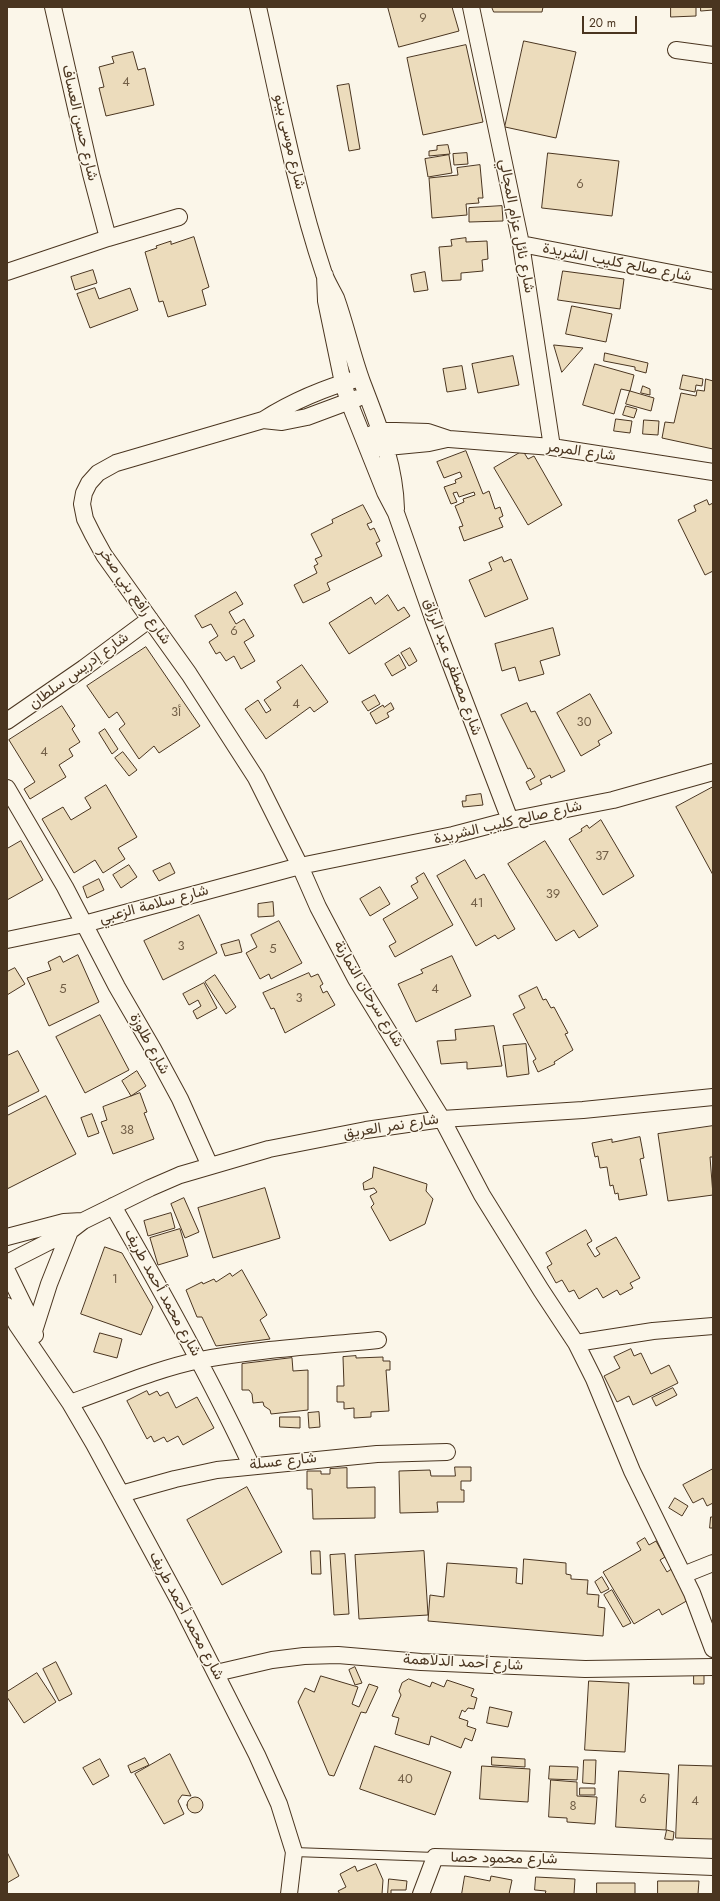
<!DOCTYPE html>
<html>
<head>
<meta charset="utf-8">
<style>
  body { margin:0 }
  #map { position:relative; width:720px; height:1901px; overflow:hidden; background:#fbf6e9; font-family:Jost,sans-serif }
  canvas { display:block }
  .frame { position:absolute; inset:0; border:8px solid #4a3520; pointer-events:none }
  .scale { position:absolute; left:582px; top:16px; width:55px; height:18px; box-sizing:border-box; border:2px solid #4a3520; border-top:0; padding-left:5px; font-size:12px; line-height:14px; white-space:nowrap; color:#4a3520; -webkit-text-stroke:3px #fbf6e9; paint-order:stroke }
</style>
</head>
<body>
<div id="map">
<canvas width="720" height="1901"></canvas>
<div class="frame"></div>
<div class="scale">20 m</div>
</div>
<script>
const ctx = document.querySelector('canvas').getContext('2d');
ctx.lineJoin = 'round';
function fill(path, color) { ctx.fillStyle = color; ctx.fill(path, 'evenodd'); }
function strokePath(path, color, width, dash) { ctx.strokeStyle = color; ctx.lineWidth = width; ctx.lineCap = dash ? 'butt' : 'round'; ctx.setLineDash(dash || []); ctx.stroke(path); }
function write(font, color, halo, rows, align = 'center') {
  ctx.font = font + ' Jost,Vazirmatn,sans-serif'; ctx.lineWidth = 3; ctx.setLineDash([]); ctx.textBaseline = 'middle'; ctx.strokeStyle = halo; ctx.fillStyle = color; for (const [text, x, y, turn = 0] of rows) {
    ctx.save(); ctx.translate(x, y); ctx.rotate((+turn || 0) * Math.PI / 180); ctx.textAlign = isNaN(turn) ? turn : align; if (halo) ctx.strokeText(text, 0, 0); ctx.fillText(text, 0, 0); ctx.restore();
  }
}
const building = new Path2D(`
  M388,7H452L459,31L399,47Z
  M492,7H543L542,12H494Z
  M671,7H696V16L671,17Z
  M701,7H713V10L701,11Z
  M524,41L576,52L556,138L505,127Z
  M466,45L483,122L423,135L407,58Z
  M133,52L138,70L145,68L154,105L106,116L99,88L104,87L99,67L114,63L112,57Z
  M349,84L360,149L349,151L337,86Z
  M448,145L450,154L429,156V151L437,150V146Z
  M467,153L468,164L454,165L453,154Z
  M548,153L619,161L612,216L542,208Z
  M449,155L452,173L428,177L425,159Z
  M480,165L483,198H478L479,203L466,204L467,215L432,218L429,178L458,175L457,168Z
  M502,206L503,221L469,222V208Z
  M194,237L209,287L202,290L206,305L168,317L163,301L159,302L145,252L157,248L156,246L171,241V244Z
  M466,238V242L487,241L488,259L482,260L483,271L461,273V280L442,281L439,247L452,246L451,240Z
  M93,270L97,283L75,290L71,277Z
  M563,271L624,279L620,309L558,300Z
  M425,272L428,290L414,292L411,275Z
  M95,288L99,299L130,288L138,310L90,328L77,294Z
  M572,306L612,314L606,342L566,334Z
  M554,345L583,348L562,372Z
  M605,353L648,363L646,373L635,370V367L604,361Z
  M513,356L519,385L478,393L472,364Z
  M595,364L634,375L630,391L621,389L614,414L583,405Z
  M462,366L466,389L447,392L443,369Z
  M683,375L703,379L702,386L696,385L695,392L680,389Z
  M706,379L713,381V449L662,438L665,422L674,423L681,393L696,396L697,390L704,391Z
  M643,386L650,389V395L641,393Z
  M630,391L654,398L651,411L626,404Z
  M626,406L637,409L634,418L623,415Z
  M616,419L632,421L630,433L614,431Z
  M644,420L659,421L658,435L643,434Z
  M466,451L483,494L489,491L495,509L500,507L503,516L499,518L503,527L464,541L459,527L463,526L455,506L464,502L463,499L475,495L474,492L459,497L457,492L453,493L457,502L451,504L444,487L456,483L455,480L462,477L460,472L444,478L437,462Z
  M523,451L528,459L534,456L562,505L528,525L494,468Z
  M707,500L709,505L713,503V571L705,575L678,520L696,511L694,506Z
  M363,505L372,522L367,524L370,530L374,528L380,541L376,543L382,556L327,583L330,590L303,603L294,585L317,573L314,566L318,564L315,559L322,556L311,534L333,523L332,520Z
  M502,557L504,562L511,559L528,599L485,617L469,580L492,570L489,563Z
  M236,592L243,604L229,612L236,624L244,619L254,636L244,642L255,661L241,669L234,656L226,661L220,652L216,654L209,642L218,636L211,624L202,628L195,616Z
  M388,595L398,611L404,607L410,616L349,654L329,623L371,597L375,604Z
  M553,628L560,655L540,661L544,674L519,681L515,667L502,671L495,644Z
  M146,647L200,726L159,753L154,746L139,759L119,729L125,724L117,712L109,718L87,686Z
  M410,648L417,661L409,666L401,653Z
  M399,655L406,668L392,676L385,664Z
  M302,665L328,702L314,712L310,707L266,739L245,709L258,700L266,713L271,710L264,700L281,688L277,682Z
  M590,694L612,733L598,741L600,745L581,756L557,713Z
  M375,695L380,704L368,711L362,702Z
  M391,703L394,709L387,713L389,717L376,724L370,713L383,705L384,707Z
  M527,703L531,712L535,711L565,771L551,778L550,775L540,780L542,784L530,790L526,782L535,777L530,768L528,769L501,715Z
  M62,706L75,726L72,729L80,742L69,749L73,756L59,765L66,777L30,799L24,789L35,782L9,740Z
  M105,729L118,749L112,754L99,733Z
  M123,752L137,770L129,776L115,758Z
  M106,785L137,837L118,848L125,859L103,873L95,860L74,873L42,819L63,807L71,820L91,808L85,798Z
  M713,787V875L676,807Z
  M481,794L483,805L463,807L462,801H466V796Z
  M601,820L634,876L603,895L569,839L582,831L581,829L587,825L589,828Z
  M21,841L43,880L7,900V849Z
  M545,841L598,926L579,938L574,930L556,941L508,864Z
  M465,860L476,879L484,874L515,929L498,939L495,935L476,946L437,876Z
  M170,863L175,873L159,881L153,871Z
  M129,865L137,877L121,888L113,875Z
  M424,873L453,925L395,957L389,946L396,942L383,919L418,898L411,886L418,882L416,878Z
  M99,879L104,890L87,898L83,887Z
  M380,887L390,904L370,916L360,899Z
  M273,902L274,916L258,917V904Z
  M199,915L217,953L163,980L144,941Z
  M279,921L302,963L271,979L269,974L260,979L246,953L257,947L251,935Z
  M239,940L242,952L225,956L221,945Z
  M78,955L99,1002L49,1026L27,978L51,970L48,962L60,956L63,962Z
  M452,956L471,996L416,1022L398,984L423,973L421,970Z
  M15,968L25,984L7,995V972Z
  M309,973L311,977L318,974L323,984L320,986L323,993L327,991L335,1005L285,1033L274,1008L271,1009L263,993Z
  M215,975L236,1007L226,1014L205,982Z
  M204,983L217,1008L197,1019L193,1011L201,1006L198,1000L189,1005L183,994Z
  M537,987L543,1000L546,999L551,1008L554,1007L568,1033L565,1034L573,1050L554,1062L555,1064L538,1072L533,1061L536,1059L513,1014L525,1008L519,996Z
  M100,1015L129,1070L85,1093L56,1037Z
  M494,1026L502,1066L467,1069V1062L441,1064L437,1041L456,1040L455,1030Z
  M526,1044L529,1074L507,1077L503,1046Z
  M18,1051L39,1091L7,1107V1056Z
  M137,1071L146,1086L131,1096L122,1081Z
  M140,1093L147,1112L144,1113L154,1139L113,1154L101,1122L107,1120L103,1107Z
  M46,1096L76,1154L7,1189V1116Z
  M92,1114L99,1133L88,1137L81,1118Z
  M713,1126V1157H710L713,1195L668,1201L658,1134Z
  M640,1137L644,1158L640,1159L647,1195L619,1200L618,1193L615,1194L613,1185L610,1186L607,1167L600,1168L598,1156L595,1157L592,1143L612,1139V1142Z
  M374,1167L427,1184L426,1191L433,1199L425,1224L390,1241L371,1207L374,1204L370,1196L377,1192L374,1188L364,1190L363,1183L372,1178Z
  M265,1188L280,1238L213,1258L198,1208Z
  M184,1198L199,1232L185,1238L171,1204Z
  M171,1213L175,1228L148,1236L144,1221Z
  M180,1229L188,1256L158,1265L150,1238Z
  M586,1230L592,1241L587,1244L595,1257L600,1254L596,1248L616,1237L640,1278L630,1283L633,1288L620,1295L617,1290L603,1298L597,1288L579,1299L574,1290L569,1292L562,1280L556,1283L547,1267L552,1264L546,1253Z
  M105,1247L122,1253L153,1307L141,1335L81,1314Z
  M242,1270L267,1315L260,1320L270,1339L216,1346L202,1317H197L186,1290L202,1282L203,1284L214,1279L216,1282L230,1273L232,1276Z
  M100,1333L122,1339L117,1358L94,1352Z
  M631,1349L634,1356L641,1353L651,1374L669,1365L678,1383L633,1405L629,1396L617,1402L604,1376L620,1368L614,1357Z
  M356,1356V1358L383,1357V1361H390V1370H386L389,1411L371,1412V1417L354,1418V1408L344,1409V1402H337V1386H344L343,1357Z
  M292,1358L293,1371L308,1370V1410L271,1414L270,1410L264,1406L263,1402L253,1403L252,1394L249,1390H242V1364Z
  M673,1388L677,1395L656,1406L652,1398Z
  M147,1391L149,1395L157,1391L160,1396L168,1392L176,1408L197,1397L214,1428L183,1445L178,1436L167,1442L164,1437L154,1442L151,1436L147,1439L127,1401Z
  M319,1412L320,1427L309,1428L308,1413Z
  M280,1417H300V1428L280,1427Z
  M455,1467H471V1481H461V1490H464V1502H437L438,1512L400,1513L399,1471L430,1470L431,1476H455Z
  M347,1468V1488L375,1487V1518L313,1519L312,1489H307V1471H321V1474H330V1469Z
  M713,1469V1503L707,1506L703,1498L693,1503L683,1485Z
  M247,1487L282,1552L222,1585L187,1520Z
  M675,1498L688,1506L682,1516L669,1508Z
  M711,1517H713V1528H710Z
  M645,1538L649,1545L656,1541L665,1557L660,1560L667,1572L673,1568L690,1599L662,1615L659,1609L634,1624L603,1572L641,1550L637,1543Z
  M311,1551H320L321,1574H312Z
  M424,1551L428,1615L359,1619L355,1555Z
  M345,1554L349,1614L334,1615L330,1555Z
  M524,1559L566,1563V1574L571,1575V1579L588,1580L587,1594L599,1595L598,1607L605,1608L603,1636L428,1621L430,1595L444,1597L447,1563L517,1568L516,1583L522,1584Z
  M602,1577L609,1589L601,1593L595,1582Z
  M612,1590L631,1623L623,1627L604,1595Z
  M56,1662L72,1694L59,1701L43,1669Z
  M355,1667L362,1683L355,1685L349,1670Z
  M694,1671H704V1684H694Z
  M37,1673L56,1702L24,1723L7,1697V1692Z
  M321,1676L358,1687L352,1704L359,1707L369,1684L378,1687L366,1713L361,1712L334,1776L329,1775L298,1702L305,1688L314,1692Z
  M409,1679L430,1687L432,1682L444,1687L447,1680L474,1689L471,1696L477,1698L474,1709L468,1708L465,1712L462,1710L459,1718L468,1721L467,1726L476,1729L472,1741L465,1738L461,1748L431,1736L429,1745L395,1734L399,1718L392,1716L401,1695L399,1691L402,1683Z
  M589,1681L629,1683L625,1752L585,1750Z
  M490,1707L512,1712L508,1727L487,1723Z
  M375,1746L451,1772L435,1815L360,1789Z
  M170,1754L191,1796L182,1795L178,1801L184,1814L164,1824L135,1774Z
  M492,1757L525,1759V1767L492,1765Z
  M145,1758L149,1765L131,1773L128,1766Z
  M100,1759L109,1776L93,1785L83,1768Z
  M584,1760H596L595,1784L583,1783Z
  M679,1765L713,1766V1839L676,1838Z
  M482,1766L530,1769L528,1802L480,1799Z
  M550,1766L578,1767L577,1780L549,1779Z
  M619,1771L669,1774L666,1830L616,1827Z
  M551,1780L577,1782V1796L597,1797L595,1824L567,1822V1818L549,1817Z
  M580,1788H595V1795H580Z
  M187 1805a8 8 0 1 1 16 0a8 8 0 1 1-16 0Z
  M667,1830L674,1832L673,1840L665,1839Z
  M7,1852L19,1876L7,1883Z
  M376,1864L383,1880L382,1894H340L338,1891L346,1887L340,1874L355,1866L357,1871Z
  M465,1876L490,1881L491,1876L512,1880L509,1894H462Z
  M536,1877L575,1879L574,1894H545L546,1891L535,1890Z
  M389,1879L407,1881L406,1890H391V1894H388Z
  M658,1881H699L698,1894H658Z
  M597,1883H635V1894H597Z`);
const service = new Path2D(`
  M294,1852L435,1857`);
const minor = new Path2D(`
  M53,7L91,174L108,238
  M258,7C278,96 295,187 324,274C327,282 332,290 336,298C346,326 352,355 362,382C378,424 395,464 396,509
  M471,7L521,244L552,447
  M676,50L713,55
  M521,244L713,281
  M7,272L108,238L179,217
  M325,275L326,301L343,383L349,402L385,492L396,513L434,621L510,820
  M360,378C327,387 293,401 263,420L116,463L98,473L89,483L84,493L82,504L85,519L93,535L104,555L189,674L256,778L300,866L318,907L356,979L442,1119L482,1195L541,1290L576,1343L594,1379L632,1471L692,1593L713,1649
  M263,420L282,422L307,417L358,398
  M372,434L382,431H396L428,432L449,439L552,447L713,472
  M377,448L429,443L447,439
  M7,721L84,668L150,619
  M7,788L65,887L117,987L153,1049L180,1099L210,1166
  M7,940L84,924L300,866L453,835L510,820L613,800L713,772
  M113,1206C162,1291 210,1377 251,1465
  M7,1237L64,1222L82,1221
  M7,1263L70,1231L83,1221L150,1188L180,1175L269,1149L366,1130L442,1119L583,1110L713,1097
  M7,1271L30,1318L35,1335
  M7,1306L17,1325L70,1403L94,1444L179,1601L257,1755L279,1804L294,1852L289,1894
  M34,1331L49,1284L70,1231
  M576,1343L653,1331L713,1326
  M70,1403C113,1388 156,1369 200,1360C258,1349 319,1346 378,1340
  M121,1494L175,1479L217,1470L377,1454L447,1452
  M683,1575L713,1563
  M216,1673L272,1660L304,1656L338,1655L421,1662L585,1669L713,1667
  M421,1894L435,1857L541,1860L713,1867`);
const numberNames = [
  ["9",423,19],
  ["4",126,83],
  ["6",580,185],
  ["6",234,632],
  ["4",296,705],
  ["3أ",176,713],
  ["30",584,723],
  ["4",44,753],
  ["37",602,857],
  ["39",553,895],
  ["41",477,904],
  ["3",181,947],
  ["5",273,950],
  ["5",63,990],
  ["4",435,990],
  ["3",299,999],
  ["38",127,1131],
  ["1",115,1280],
  ["40",405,1780],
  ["6",643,1800],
  ["4",695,1802],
  ["8",573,1807]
];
const streetNames = [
  ["شارع حسن العساف",79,123,77],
  ["شارع موسى بينو",289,142,77],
  ["شارع نائل عزام المجالي",516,226,79],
  ["شارع صالح كليب الشريدة",617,263,11],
  ["شارع المرمر",581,452,8],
  ["شارع رافع بني صخر",134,596,55],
  ["شارع مصطفى عبد الرزاق",452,667,70],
  ["شارع إدريس سلطان",79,671,-36],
  ["شارع صالح كليب الشريدة",508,823,-13],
  ["شارع سلامة الزعبي",154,905,-15],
  ["شارع سرحان النمارنة",368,994,59],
  ["شارع طلوزة",149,1044,61],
  ["شارع نمر العريق",391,1127,-9],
  ["شارع محمد أحمد طريف",162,1293,61],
  ["شارع عسلة",283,1462,-6],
  ["شارع محمد أحمد طريف",186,1616,62],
  ["شارع أحمد الدلاهمة",463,1663,3],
  ["شارع محمود حصا",504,1859,1]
];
fill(building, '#ecdcbc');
strokePath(building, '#4a3520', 1);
strokePath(service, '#4a3520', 10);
strokePath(minor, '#4a3520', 18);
strokePath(service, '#fbf6e9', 8);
strokePath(minor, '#fbf6e9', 16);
write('13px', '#725f47', null, numberNames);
write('15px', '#4a3520', '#fbf6e9', streetNames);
</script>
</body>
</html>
